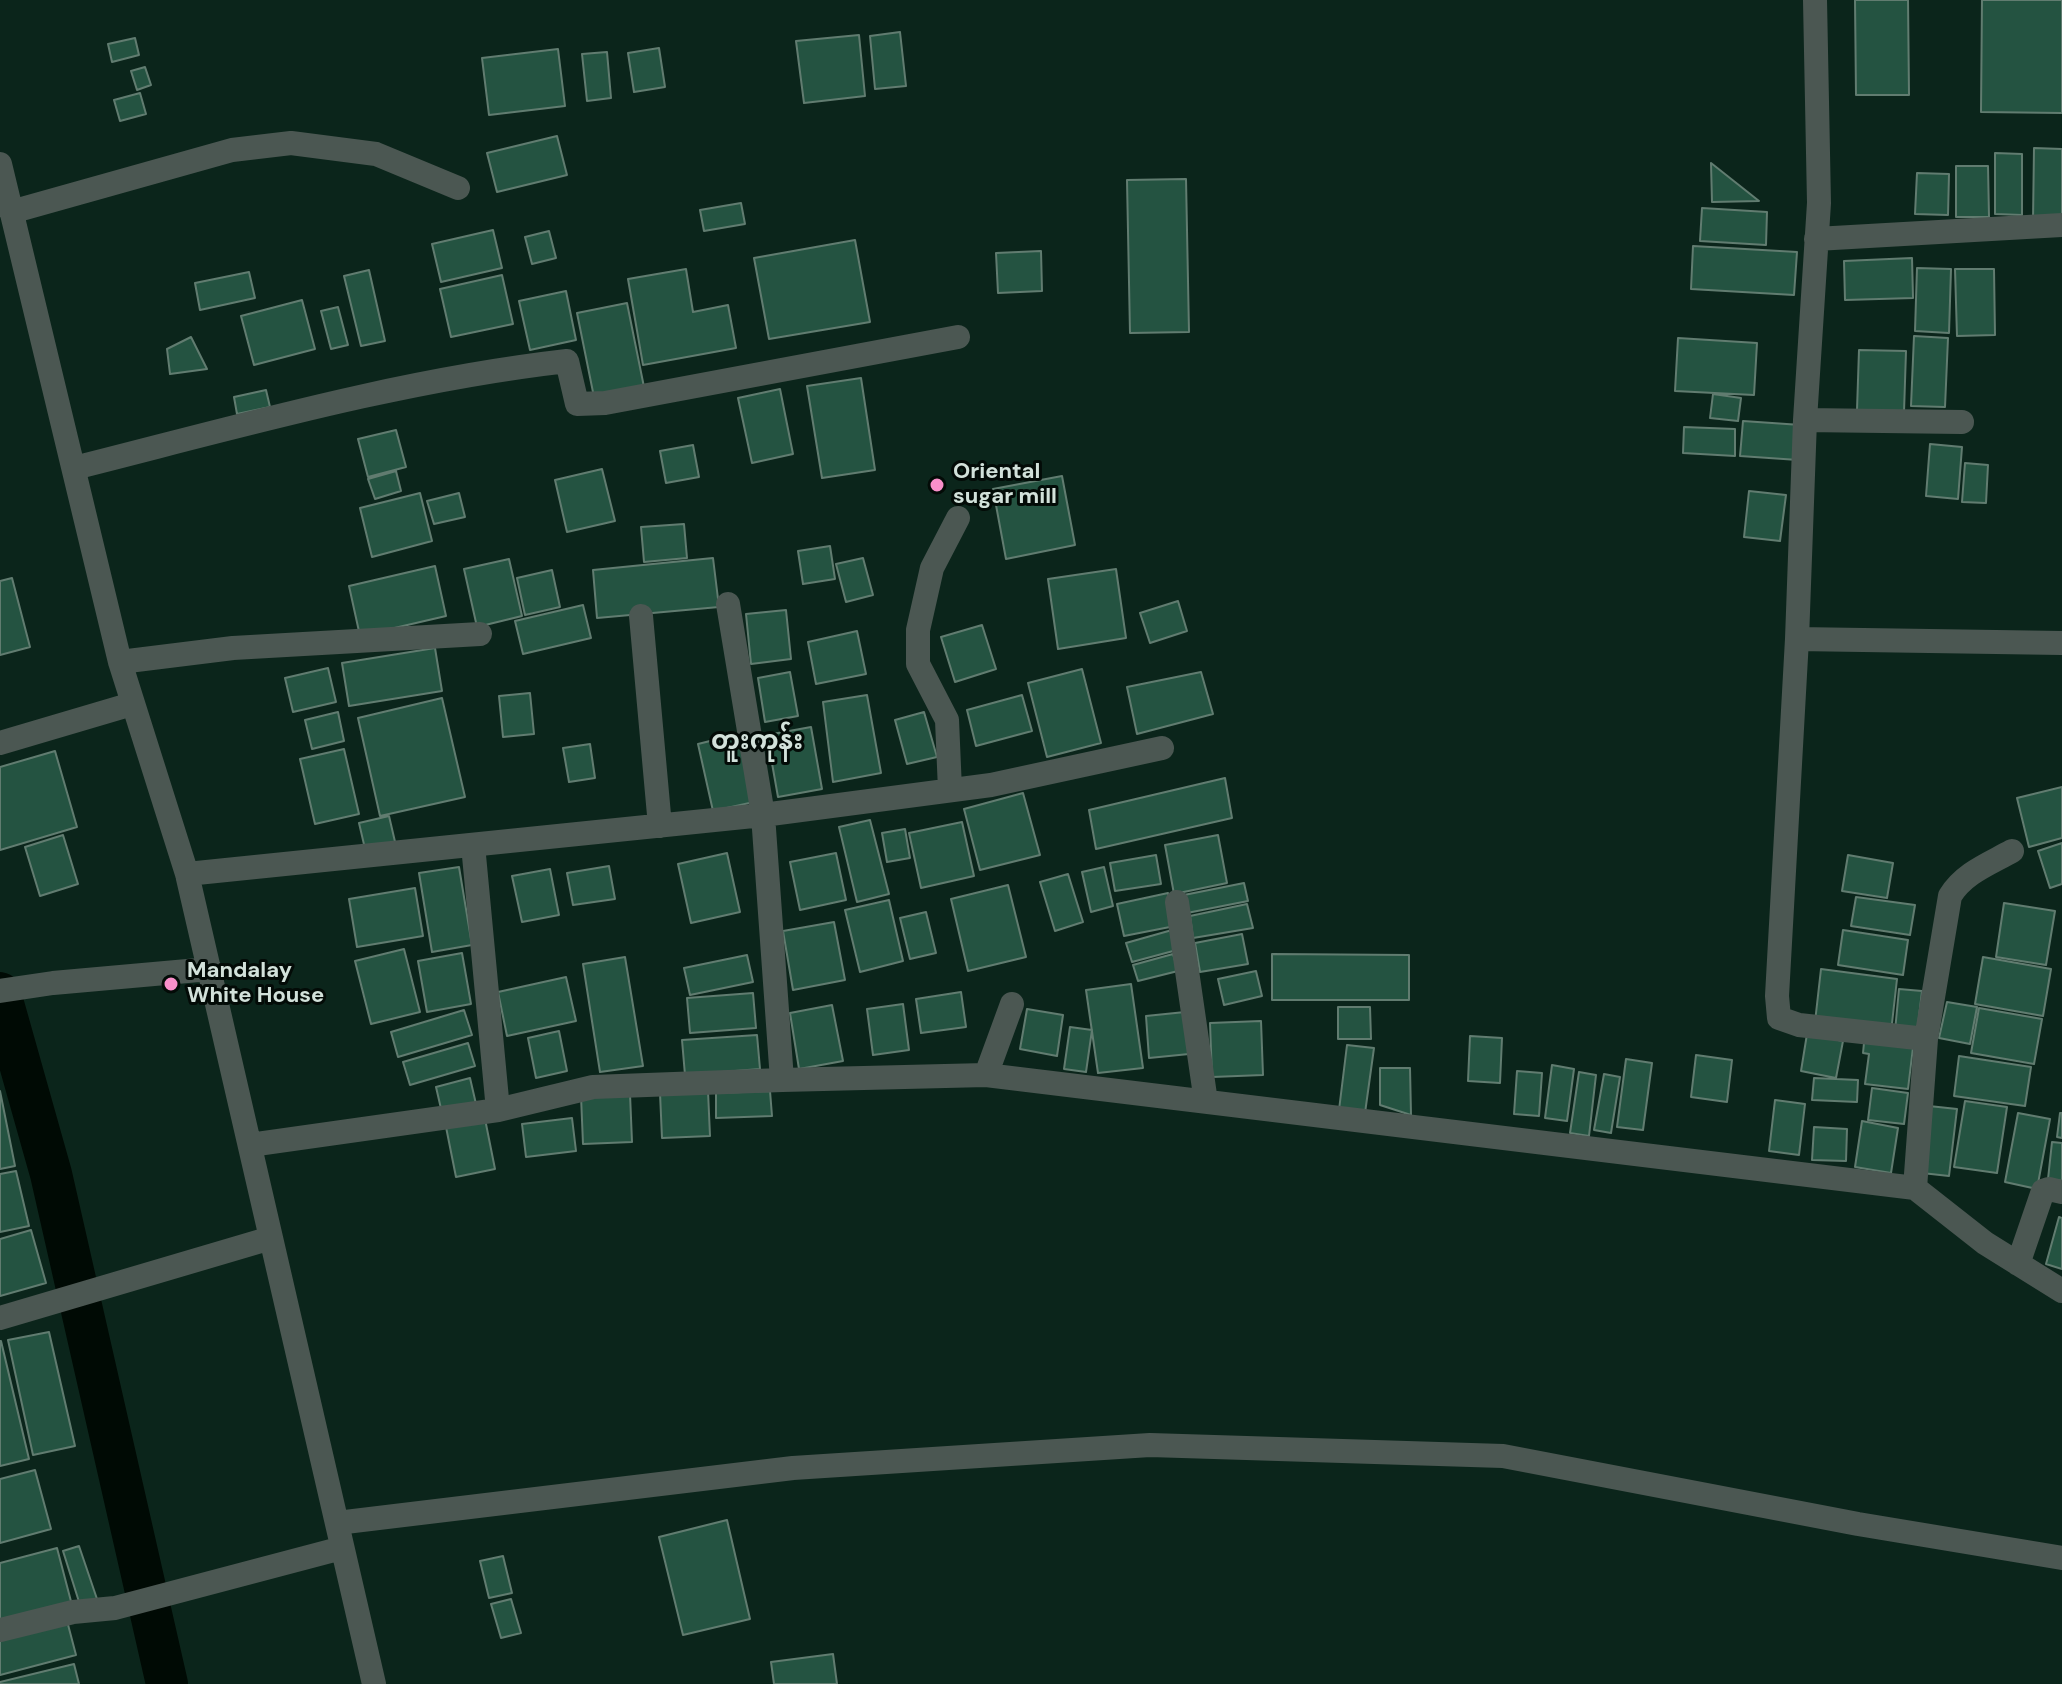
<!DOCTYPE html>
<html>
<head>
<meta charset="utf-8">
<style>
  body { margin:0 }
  canvas { display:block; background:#0b251b }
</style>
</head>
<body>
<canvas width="2062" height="1684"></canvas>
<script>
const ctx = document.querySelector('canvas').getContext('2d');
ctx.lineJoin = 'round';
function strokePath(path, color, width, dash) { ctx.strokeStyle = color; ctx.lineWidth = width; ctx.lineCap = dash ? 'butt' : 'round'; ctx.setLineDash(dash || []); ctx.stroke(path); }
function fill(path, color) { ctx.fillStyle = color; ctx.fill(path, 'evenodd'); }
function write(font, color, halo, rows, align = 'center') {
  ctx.font = font + ' "DM Sans","Noto Sans Myanmar",sans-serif'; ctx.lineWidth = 6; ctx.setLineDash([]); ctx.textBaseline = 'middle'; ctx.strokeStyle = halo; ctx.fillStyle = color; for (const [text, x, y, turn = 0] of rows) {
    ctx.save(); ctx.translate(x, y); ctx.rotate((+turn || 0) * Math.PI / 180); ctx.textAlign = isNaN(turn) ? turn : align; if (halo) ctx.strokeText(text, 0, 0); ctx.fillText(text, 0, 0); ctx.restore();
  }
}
const canal = new Path2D(`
  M0,993L51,1174L167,1684`);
const building = new Path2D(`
  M1855,0H1908L1909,95H1856Z
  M1982,0H2062V113L1981,112Z
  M900,32L906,86L875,89L870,36Z
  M859,35L865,96L804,103L796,41Z
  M135,38L139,55L112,62L108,44Z
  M659,48L665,87L634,92L628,53Z
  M558,49L565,106L489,115L482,58Z
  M607,52L611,98L587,101L582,54Z
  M145,67L151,85L137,90L131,71Z
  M140,93L146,114L120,121L114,100Z
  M557,136L567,175L497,192L487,153Z
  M2034,148L2062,149V222L2033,221Z
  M1995,153L2022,154V215L1995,214Z
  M1711,163L1759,201L1712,202Z
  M1956,166H1988L1989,217H1956Z
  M1917,173L1949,174L1948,215L1915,214Z
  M1186,179L1189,332L1130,333L1127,180Z
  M741,203L745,224L704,231L700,210Z
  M1702,208L1767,212L1766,245L1700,241Z
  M493,230L502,268L441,282L432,244Z
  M549,231L556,258L532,264L525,237Z
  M855,240L870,322L769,339L754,258Z
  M1693,246L1797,252L1794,295L1691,289Z
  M1041,251L1042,291L998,293L996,253Z
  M1912,258L1913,298L1845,300L1844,261Z
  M1917,268L1951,269L1949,333L1915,331Z
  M686,269L693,312L728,305L736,348L643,365L628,279Z
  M1955,269H1994L1995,335L1957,336Z
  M369,270L385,341L361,346L344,276Z
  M249,272L255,298L200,310L195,283Z
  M502,275L513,324L451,337L440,289Z
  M566,291L576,340L530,350L519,301Z
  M302,300L315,349L254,365L241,316Z
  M627,303L645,392L595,402L577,313Z
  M338,307L348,345L331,349L321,311Z
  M1914,336L1948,338L1945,407L1911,406Z
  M191,337L207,369L170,374L167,349Z
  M1678,338L1757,343L1754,395L1675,391Z
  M1859,350L1906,351L1904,412L1857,410Z
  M861,378L875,470L822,478L807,386Z
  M780,389L793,454L752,463L738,398Z
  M266,390L270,407L237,414L234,397Z
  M1713,394L1741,398L1738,421L1710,418Z
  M1743,421L1801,425L1798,460L1740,456Z
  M1684,427L1735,429V456L1683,453Z
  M396,430L406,467L368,477L358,439Z
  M1930,444L1962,447L1958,499L1926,496Z
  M693,445L699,477L666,483L660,451Z
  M1965,463L1988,465L1986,503L1962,502Z
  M602,469L615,521L567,532L555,480Z
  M396,471L401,491L375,499L368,479Z
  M1062,476L1075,545L1006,559L993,489Z
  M1749,491L1786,495L1780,541L1744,537Z
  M420,493L432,541L372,557L360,508Z
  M459,493L465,517L434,524L427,501Z
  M684,524L687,558L644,562L641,527Z
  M830,546L835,579L803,584L798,551Z
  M713,558L719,607L597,618L593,570Z
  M863,558L873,595L846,602L836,564Z
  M509,559L522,616L477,627L464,569Z
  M435,566L446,616L360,636L349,586Z
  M1116,569L1126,638L1058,649L1048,579Z
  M552,570L560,607L525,615L517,578Z
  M12,578L30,647L0,655V581Z
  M1178,601L1187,631L1150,643L1140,613Z
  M583,605L591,638L523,654L515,621Z
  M786,610L791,659L751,664L746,614Z
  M982,625L996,669L955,682L941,637Z
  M857,631L866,674L816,684L808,642Z
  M435,648L442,691L349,706L342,663Z
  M328,668L336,702L293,712L285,678Z
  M1082,669L1101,743L1047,757L1028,683Z
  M790,672L798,716L765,722L758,678Z
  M1201,672L1213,714L1137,734L1127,687Z
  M530,693L534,734L503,737L499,696Z
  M867,695L881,773L833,782L823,702Z
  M1022,695L1032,731L976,746L967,710Z
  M442,698L465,797L380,816L358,718Z
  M338,712L344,741L312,749L305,720Z
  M924,712L937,757L907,764L895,720Z
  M811,727L822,789L778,797L767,735Z
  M738,734L754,802L713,811L698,744Z
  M590,744L595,778L569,782L563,748Z
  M344,749L359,814L315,824L300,759Z
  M55,751L77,827L0,850V767Z
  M1225,778L1232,818L1096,849L1089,810Z
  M2062,787V838L2029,847L2017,798Z
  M1023,793L1040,855L980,870L964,809Z
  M389,816L396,846L366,853L359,823Z
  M870,820L889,894L857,902L839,827Z
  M962,822L974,876L921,888L909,833Z
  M905,829L910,858L887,862L882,833Z
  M63,835L78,884L40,896L25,847Z
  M1218,835L1227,883L1174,894L1165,845Z
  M2062,843V884L2050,888L2038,851Z
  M727,853L740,912L691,923L678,864Z
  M836,853L846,900L800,910L790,862Z
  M1156,855L1161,884L1115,891L1110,863Z
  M1848,855L1893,863L1887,898L1842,891Z
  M609,866L615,899L573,905L567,873Z
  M459,867L472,945L432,952L419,873Z
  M1104,867L1113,906L1091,912L1082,872Z
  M550,869L559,915L522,922L512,876Z
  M1068,874L1083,922L1055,931L1040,882Z
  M1244,883L1248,901L1187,913L1184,895Z
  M1008,885L1026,957L968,971L951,899Z
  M415,888L423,936L357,947L349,899Z
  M1168,893L1175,926L1124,936L1117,904Z
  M1856,897L1915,905L1910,935L1851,926Z
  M889,900L903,961L860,972L845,910Z
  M2004,903L2055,911L2046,965L1996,957Z
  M1247,904L1253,928L1193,938L1190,916Z
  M926,912L936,953L910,959L900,918Z
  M834,922L845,980L793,990L783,931Z
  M1172,930L1177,950L1132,962L1126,943Z
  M1843,930L1908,940L1903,975L1838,965Z
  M1242,934L1248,964L1200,972L1195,943Z
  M404,949L420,1012L371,1024L355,961Z
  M462,953L471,1004L427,1012L418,961Z
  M1173,954L1178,971L1138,981L1133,965Z
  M1272,954L1409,955V1000H1272Z
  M747,955L753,982L690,995L684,968Z
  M625,957L643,1066L600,1072L583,964Z
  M1983,957L2051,969L2043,1016L1975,1004Z
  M1821,969L1897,979L1891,1032L1815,1022Z
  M1256,971L1262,996L1224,1005L1218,979Z
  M566,977L576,1021L507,1036L498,992Z
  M1131,984L1143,1068L1098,1073L1086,990Z
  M1899,989L1922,991L1917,1034L1895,1031Z
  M961,992L966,1027L921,1033L916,999Z
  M753,993L756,1028L690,1033L687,998Z
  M1947,1002L1977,1007L1970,1044L1939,1038Z
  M903,1004L909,1050L873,1055L867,1009Z
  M832,1005L843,1061L799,1069L790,1013Z
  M1338,1007H1370L1371,1039H1338Z
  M1979,1008L2042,1019L2034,1064L1971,1053Z
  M1027,1009L1063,1015L1057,1056L1020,1049Z
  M464,1010L472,1035L398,1057L391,1032Z
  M1185,1012L1189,1054L1149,1058L1146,1016Z
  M1261,1021L1263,1075L1212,1077L1210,1023Z
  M1070,1027L1092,1030L1086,1072L1064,1069Z
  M559,1031L567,1071L536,1078L528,1038Z
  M1865,1033L1914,1039L1908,1089L1865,1084L1869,1054L1863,1053Z
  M1807,1034L1843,1041L1836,1078L1801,1071Z
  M757,1035L760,1069L685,1075L682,1040Z
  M1470,1036L1502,1038L1500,1083L1468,1081Z
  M468,1043L475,1066L410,1085L403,1062Z
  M1347,1045L1374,1048L1365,1113L1339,1110Z
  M1696,1055L1732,1060L1727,1102L1691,1097Z
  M1959,1056L2031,1067L2025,1106L1954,1096Z
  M1626,1059L1652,1063L1643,1130L1617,1127Z
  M1552,1065L1574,1069L1567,1121L1545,1118Z
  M1380,1068H1410L1411,1115L1380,1105Z
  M1517,1071L1542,1073L1539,1116L1514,1114Z
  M1579,1072L1596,1075L1589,1136L1570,1133Z
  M1604,1074L1620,1077L1611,1133L1594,1130Z
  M470,1078L476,1104L442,1113L436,1087Z
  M1814,1078L1858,1080L1857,1102L1812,1100Z
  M1872,1088L1908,1093L1904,1124L1868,1120Z
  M0,1091L15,1166L0,1169Z
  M708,1091L710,1136L662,1138L660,1093Z
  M770,1091L772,1116L716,1118V1093Z
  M630,1094L632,1142L583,1144L581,1096Z
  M1775,1100L1805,1104L1799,1155L1769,1151Z
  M1965,1101L2007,1107L1997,1173L1954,1167Z
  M1929,1106L1957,1109L1949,1176L1922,1173Z
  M2018,1113L2050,1119L2037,1189L2005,1182Z
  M2060,1113H2062V1138L2057,1137Z
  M572,1118L576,1151L526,1157L522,1124Z
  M485,1119L495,1169L456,1177L446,1127Z
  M1862,1121L1898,1128L1891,1173L1855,1167Z
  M1814,1127L1847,1129L1846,1161L1812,1160Z
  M2052,1142L2062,1143V1181L2048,1179Z
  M16,1171L29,1226L0,1232V1174Z
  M2059,1217L2062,1218V1269L2046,1264Z
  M31,1230L46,1283L0,1296V1239Z
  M49,1332L75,1446L33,1455L8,1340Z
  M1,1341L29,1459L0,1466V1341Z
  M35,1470L51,1529L0,1543V1479Z
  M727,1520L750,1619L683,1635L659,1537Z
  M79,1546L97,1599L80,1605L63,1551Z
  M57,1548L73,1609L0,1628V1563Z
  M503,1556L512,1593L489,1598L480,1561Z
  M511,1599L521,1633L501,1638L491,1604Z
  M66,1617L76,1655L0,1675V1635Z
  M833,1654L837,1684H774L771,1662Z
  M74,1664L79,1684H0V1682Z`);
const minor = new Path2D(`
  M1815,0L1819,203L1805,420L1797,639L1777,996L1779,1018L1799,1025L1926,1039L1915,1188
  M0,164L120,662L187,874L374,1684
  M11,212L232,150L291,143L376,154L458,188
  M1816,239L2062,225
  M1805,420L1962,422
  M74,468C237,427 400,380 567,361L577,404L605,403L958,337
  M728,604L763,815L782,1080L986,1075L1915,1188L1985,1243L2062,1291
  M641,616L660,826
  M1797,639L2062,643
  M120,662L233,648L480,634
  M0,743L132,704
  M950,790L947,720L918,664V630L932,568L958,518
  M473,845L498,1110L593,1087L782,1080
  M187,874L763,815L991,785L1162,748
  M1177,902L1206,1102
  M0,991L53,983L210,969
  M1926,1039L1950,896C1964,873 1989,864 2012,851
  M986,1075L1012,1004
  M250,1145L498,1110
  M2018,1264L2043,1191L2049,1189L2062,1192
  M0,1318L271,1238
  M337,1523L793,1468L1150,1445L1503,1456L1858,1524L2062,1558
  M0,1630L73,1612L115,1608L342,1548`);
const markers = [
  [937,485,8,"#f98fca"],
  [171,984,8,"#f98fca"]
];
const poiNames = [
  ["Oriental",953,472],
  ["sugar mill",953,497],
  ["Mandalay",187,971],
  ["White House",187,996]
];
const quarterNames = [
  ["တူးကုန်း",757,742]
];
strokePath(canal, '#000a04', 42);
fill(building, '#245341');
strokePath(building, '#617c70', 2);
strokePath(minor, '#4b5752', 24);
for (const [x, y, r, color] of markers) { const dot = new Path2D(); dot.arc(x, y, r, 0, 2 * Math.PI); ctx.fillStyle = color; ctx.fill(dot); strokePath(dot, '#030b07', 3); }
write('bold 22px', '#d2e1da', '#030b07', poiNames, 'left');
write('bold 26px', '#d2e1da', '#030b07', quarterNames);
</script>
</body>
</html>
